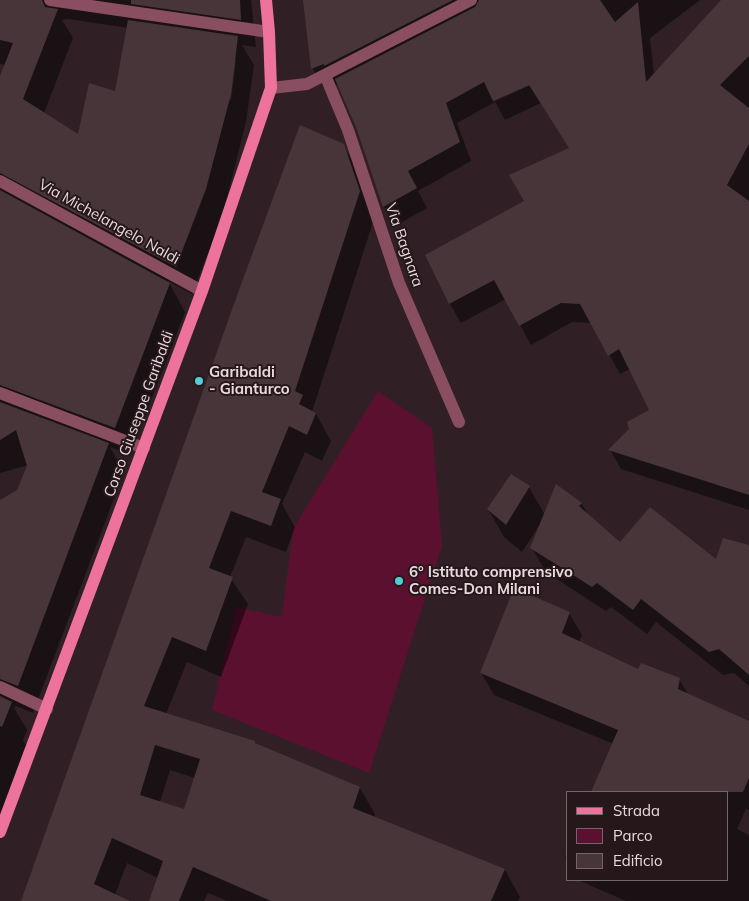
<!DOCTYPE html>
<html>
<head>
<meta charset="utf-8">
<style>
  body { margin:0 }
  #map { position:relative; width:749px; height:901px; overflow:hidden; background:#302025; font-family:Mulish,sans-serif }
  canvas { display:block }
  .legend { position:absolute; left:566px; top:791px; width:162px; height:90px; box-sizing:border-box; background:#26171b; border:1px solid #736569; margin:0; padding:6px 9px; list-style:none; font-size:15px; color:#e6dadd }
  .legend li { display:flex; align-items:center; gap:10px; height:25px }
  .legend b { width:25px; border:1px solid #736569 }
</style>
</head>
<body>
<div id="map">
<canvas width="749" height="901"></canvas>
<ul class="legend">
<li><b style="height:6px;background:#ed729c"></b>Strada</li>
<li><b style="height:14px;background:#5b1030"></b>Parco</li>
<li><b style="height:14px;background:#47353a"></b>Edificio</li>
</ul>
</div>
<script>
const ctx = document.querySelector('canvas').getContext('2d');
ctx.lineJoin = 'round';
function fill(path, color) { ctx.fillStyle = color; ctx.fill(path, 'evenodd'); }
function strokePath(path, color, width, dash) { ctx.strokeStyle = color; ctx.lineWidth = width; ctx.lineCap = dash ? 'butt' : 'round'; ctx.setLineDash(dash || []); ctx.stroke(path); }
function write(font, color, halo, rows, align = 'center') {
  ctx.font = font + ' Mulish,sans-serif'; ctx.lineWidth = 4; ctx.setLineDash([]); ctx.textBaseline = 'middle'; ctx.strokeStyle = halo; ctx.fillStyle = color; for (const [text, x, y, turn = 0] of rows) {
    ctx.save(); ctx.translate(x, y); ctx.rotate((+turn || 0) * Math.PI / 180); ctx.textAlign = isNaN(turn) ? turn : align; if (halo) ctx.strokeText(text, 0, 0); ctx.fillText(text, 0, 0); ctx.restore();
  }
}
const green = new Path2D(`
  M378,391L432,428L442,546L369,773L212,710L236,607L282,617L293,529Z`);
const shadow = new Path2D(`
  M7,0H251L256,47L242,45L254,65L246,122L222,217L192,294L168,281L185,312L130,455L110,447L124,472L33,713L16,706L14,708L27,730L23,740L29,751L0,828V517L4,524L29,465L0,473V79L6,65L0,64V6ZM68,19L128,28L116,92L79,136L44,113L73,38L62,20ZM234,60H236L231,100H229Z
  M305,0H700L650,38L654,75L723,0H749V510L621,469L610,450L650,410L630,369L620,374L592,323L572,322L531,345L506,299L461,323L450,304L427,255L525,202L570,149L541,103L505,120L495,102L457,123L471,161L418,191L427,208L395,226L384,206L357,127L339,84L324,88L313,69ZM534,81L535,83L493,102V100Z
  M343,145L359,172L374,219L312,412L316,414L331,441L322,461L305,452L282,504L295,527L286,552L246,537L230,577L248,604L221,677L187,662L166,714L255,742L256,745L360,788L375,814L374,817L505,870L520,897L518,901H227L208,893L204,901H150L158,878L127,863L115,895L127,901H22ZM170,770L195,778L185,810L160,802Z
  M512,476L529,487L545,515L581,503L589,516L620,544L716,561L749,546V686L734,673L723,675L656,622L647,634L611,607L606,611L546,572L532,548L540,524L522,552L504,537L488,509Z
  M569,613L582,635L579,642L638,671L679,679L689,696L749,723V810L746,809L737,829L749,835V901H626L578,880H728V792H593L614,744L494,695L481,673Z
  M568,850V863L565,857Z`);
const building = new Path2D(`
  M0,0H42L45,7L58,9L23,99L78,134L89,83L115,91L128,20L238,36L231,94L206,189L176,267L0,173V76L13,43L0,40Z
  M131,0H240L241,20L131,4Z
  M303,0H453L324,66V64L311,69Z
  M479,0H600L615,22L638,2L646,82L721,0H749V56L720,85L749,108V144L727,185L749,201V495L608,450L629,429L627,422L649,410L619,349L608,356L580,304L561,303L519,326L494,280L449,304L425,255L524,201L509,175L569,148L529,85L493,101L484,82L446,103L460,142L408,171L417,188L383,207L356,127L335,79L475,7Z
  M300,125L344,144L360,191L295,391L303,395L299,404L316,413L307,435L289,426L262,492L281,499L271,526L231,511L209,568L233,577L206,651L172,637L144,706L255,741V743L360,787L353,808L505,869L491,901H271L193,867L179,901H149L163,861L112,838L94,884L130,901H21L239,290ZM155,745L200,759L184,809L140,795Z
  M0,190L170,283L115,428L0,385Z
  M0,402L109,443L18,686L0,679V500L17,490L27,466L16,430L0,440Z
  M511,474L530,486L506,525L487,509Z
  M556,484L582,503L579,506L620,542L650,507L716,559L723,538L749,545V675L719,649L709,652L641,599L633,610L597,583L592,587L530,548Z
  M514,588L570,612L562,633L638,669L641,663L680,678L678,689L749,721V778L743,792H591L618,730L480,673Z
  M0,696L12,702L2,727L0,726Z`);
const minor = new Path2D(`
  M50,0L269,32
  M325,75L348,130L399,283L459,422
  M271,88L307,84L471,0
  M0,181L202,291
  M0,393L144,448
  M0,687L47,709`);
const major = new Path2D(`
  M0,832L202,291L271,88L269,32L266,0`);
const markers = [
  [199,381,5,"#52ccd6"],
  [399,581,5,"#52ccd6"]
];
const streetNames = [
  ["Via Michelangelo Naldi",109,222,29],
  ["Via Bagnara",404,245,71],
  ["Corso Giuseppe Garibaldi",139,414,-70]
];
const poiNames = [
  ["Garibaldi",209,372],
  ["- Gianturco",209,389],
  ["6° Istituto comprensivo",409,572],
  ["Comes-Don Milani",409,589]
];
fill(green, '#5b1030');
fill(shadow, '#0007');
fill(building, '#47353a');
strokePath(minor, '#8a4e61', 12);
strokePath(major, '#ed729c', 12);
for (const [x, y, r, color] of markers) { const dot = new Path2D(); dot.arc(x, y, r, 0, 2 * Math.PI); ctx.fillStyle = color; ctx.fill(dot); strokePath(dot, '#26171b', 2); }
write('15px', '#e6dadd', '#26171b', streetNames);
write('bold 15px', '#e6dadd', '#26171b', poiNames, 'left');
</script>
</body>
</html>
